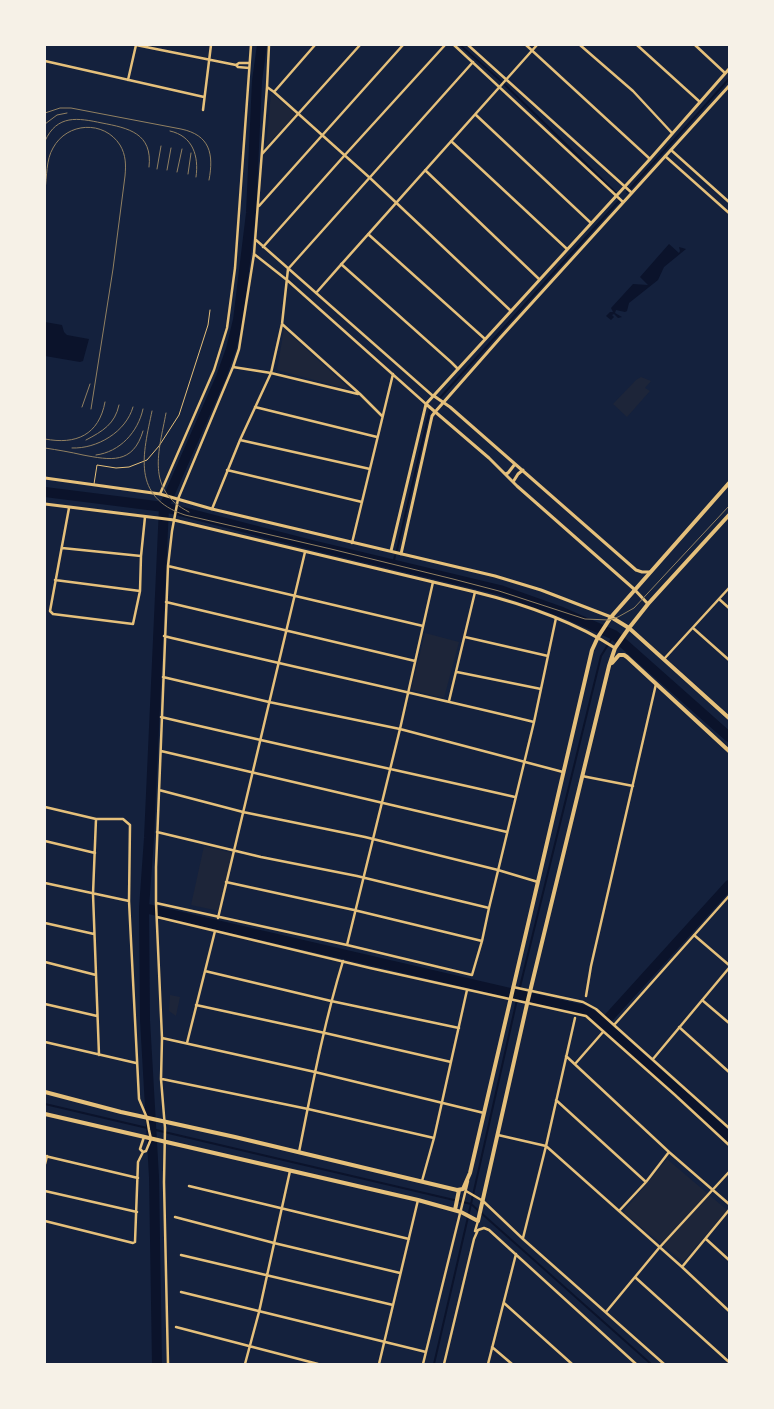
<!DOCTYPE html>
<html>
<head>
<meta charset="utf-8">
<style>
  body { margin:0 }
  #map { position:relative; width:774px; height:1409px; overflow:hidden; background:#14213d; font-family:"Noto Serif",serif }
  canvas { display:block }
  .frame { position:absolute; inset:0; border:46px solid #f6f1e7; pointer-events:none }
</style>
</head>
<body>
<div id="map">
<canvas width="774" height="1409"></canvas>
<div class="frame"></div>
</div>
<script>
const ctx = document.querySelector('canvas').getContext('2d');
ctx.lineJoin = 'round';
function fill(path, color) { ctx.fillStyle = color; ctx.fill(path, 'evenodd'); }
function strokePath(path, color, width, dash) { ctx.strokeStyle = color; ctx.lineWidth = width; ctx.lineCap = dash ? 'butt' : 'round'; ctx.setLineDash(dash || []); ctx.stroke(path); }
const green = new Path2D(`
  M271,93L296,114L266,146Z
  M284,329L351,390L277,370Z
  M641,377L651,381L645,388L650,391L627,417L613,404L636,380Z
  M425,633L459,642L444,698L411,690Z
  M204,846L232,853L219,911L191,905Z
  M170,995L180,997L176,1016L169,1011Z
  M667,1159L727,1210L683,1262L623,1212Z`);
const water = new Path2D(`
  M669,244L679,253L680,251L679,247L686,249L664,267L658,280L629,303L627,311L625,312L616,310L615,313L622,317L618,318L614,314L612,315L614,317L611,320L606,316L610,312H613L611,308L633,284L648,285L640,277Z
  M45,322L62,325L64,332L67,335L89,339L83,361L80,362L45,356Z`);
const stream = new Path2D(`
  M460,45L501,81L616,193
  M627,192L729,79
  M439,399L619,201
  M397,550L430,409
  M393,564L395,556
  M45,1104L471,1204L651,1364
  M434,1364L471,1204L518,995L601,656L614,635`);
const river = new Path2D(`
  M45,492L164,507L312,545L500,590L562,612L614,635L729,737
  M144,908L584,1010L594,1016L729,1137
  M603,1024L729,885
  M157,1364L154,1177L145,1020L144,908L149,838L164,507L221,377L231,349L238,320L251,213L257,81L262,45`);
const service = new Path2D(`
  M94,484L97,465L116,468L129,467L147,460L159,446L179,415L208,325L210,310`);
const minor = new Path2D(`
  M136,45L236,65L238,67L249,68
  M454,45L623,202
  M468,45L632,193
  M526,45L650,159
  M580,45L633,91L672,133
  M637,45L700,102
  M695,45L725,73
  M45,61L204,97
  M236,65L239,63H249
  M128,80L136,45
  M267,87L274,92L370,178L511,311
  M274,92L315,45
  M203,110L211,45
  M476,115L591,223
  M451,141L567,249
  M671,150L729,202
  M262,154L360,45
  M665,156L729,213
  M425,170L539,279
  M259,206L403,45
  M368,234L485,339
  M256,240L433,396
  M263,247L344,156L445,45
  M254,254L287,280L426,404
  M341,264L451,362L458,369
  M316,293C389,210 463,128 537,45
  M282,324L360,394L382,416
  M233,367L271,373L358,394
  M255,407L377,437
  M240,440L370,469
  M227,470L362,502
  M160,494L214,370L227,328L235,268L251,45
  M69,508L50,611L53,614L133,624L140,591L141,556L145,517
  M212,509L240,440L271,373L282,324L288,269L473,62
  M352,543L393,374
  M62,548L141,556
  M168,566L423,626
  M55,580L140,591
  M719,599L729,608
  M166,602L415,661
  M693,628L729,660
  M164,636C287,666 411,692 534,722
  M465,637L548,656
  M664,659L729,588
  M457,672L541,689
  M163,677L269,702L400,729L563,772
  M449,701L475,592
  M161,717C279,745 397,770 515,797
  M161,751C276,779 392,804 507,832
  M582,776L633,786
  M159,790L243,812L365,837L498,870L538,882
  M45,807L96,819H123L130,825L129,901L139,1099L147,1118L149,1130L151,1139L146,1151L143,1152L138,1162L135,1242L133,1243L45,1221
  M96,819L93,894L99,1055
  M157,832L261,857L357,876L489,908
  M45,841L95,853
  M226,882L354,910L482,941
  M45,883L129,901
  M156,903L347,945L472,975L482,941L489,908L534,722L556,618
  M157,917L370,968L586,1016L675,1095L729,1145
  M218,918L305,552
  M45,923L94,934
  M694,935L729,965
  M347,945L400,729L433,582
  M45,962L96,975
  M205,971L331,1001L459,1028
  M513,987L583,1002L596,1009L729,1128
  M586,996L591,966L656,684
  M702,1000L729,1023
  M45,1004L97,1016
  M196,1005L325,1033L451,1062
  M614,1025L729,896
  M679,1027L729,1072
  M162,1038L315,1072L484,1113
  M45,1042L136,1063
  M187,1043L215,931
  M566,1056L669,1152L729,1204
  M653,1059L729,968
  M575,1064L603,1032
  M162,1079L308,1109L434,1138
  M556,1100L646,1182
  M498,1135L546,1146L682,1267L729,1311
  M143,1152L140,1149L144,1137
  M299,1152C312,1087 324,1023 343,961
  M45,1156L138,1178
  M45,1164L47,1156
  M422,1181L434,1138L467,990
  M189,1186L409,1239
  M45,1191L137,1212
  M466,1191L483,1201L523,1239L664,1364
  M619,1211L646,1182L669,1152
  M175,1217L274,1243L400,1273
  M475,1231L478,1221
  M523,1238L546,1146L575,1018
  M474,1239L478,1230L484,1228L489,1230L636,1364
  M706,1239L729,1260
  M181,1255L393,1305
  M682,1267L729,1210
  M636,1278L729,1362
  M181,1292L426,1352
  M504,1303L572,1364
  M606,1312L659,1248L729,1172
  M176,1327L318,1364
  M492,1347L512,1364
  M168,1364L164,1182L165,1128L161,1079L162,1038L156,903V867L168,566L172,531L178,499L233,367L239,349L254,254L267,87L269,45
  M245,1364L259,1312L290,1171
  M379,1364L418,1200
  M423,1364L468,1181
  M444,1364L474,1239
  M488,1364L516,1254`);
const tertiary = new Path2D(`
  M434,396L450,407L636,570L642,572H650
  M426,404L489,458L517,486L634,589L648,604
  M505,474L508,473L515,464
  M45,478L160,494L212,509L495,576L541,590L611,617
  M513,482L518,474L523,470
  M45,504L174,520L475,592C524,604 573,621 615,648
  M391,551L426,404L650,159L729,69
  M401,554L432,416L435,412L501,337L729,86`);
const secondary = new Path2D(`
  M611,617L629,628L729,718
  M612,663L619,655H624L627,657L729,751
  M45,1092L121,1112L235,1137L457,1190L463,1189L470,1173L592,650L598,637L611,617L729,483
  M45,1114L418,1200L461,1212L478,1221L527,1004L609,666L615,648L629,628L648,604L729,515
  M455,1210L459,1190`);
const tram = new Path2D(`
  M45,113L60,108H71L181,129C210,135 214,154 209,180
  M45,124L57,115L67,113
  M170,131C193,136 199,156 196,177
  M45,141C57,114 78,118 102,123C128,128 153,133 149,167
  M157,169L161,146
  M167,170L171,148
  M177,172L182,149
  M188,174L191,153
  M45,190C47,176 46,160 53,148C67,122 104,120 120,145C126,155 126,165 125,176L113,269L91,409
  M82,407L90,384
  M152,411C143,454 131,497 185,515L331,549L453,579L499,591L585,619L609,620L618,617L634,608L729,506
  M166,413C159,451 145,490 189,512
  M45,439C76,445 99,435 105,402
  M86,440C103,431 115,424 119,405
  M45,448C58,450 70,452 83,455C110,460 133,465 143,431
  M72,448C97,449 126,432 133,407
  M96,455C120,452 138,432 143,409`);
fill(green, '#1d2539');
fill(water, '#0b132b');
strokePath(stream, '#0b132b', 2);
strokePath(river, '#0b132b', 10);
strokePath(service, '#e5c07b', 1);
strokePath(minor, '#e5c07b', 2.5);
strokePath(tertiary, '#e5c07b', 3);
strokePath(secondary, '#e5c07b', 4);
strokePath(tram, '#918062', 1);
</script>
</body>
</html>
